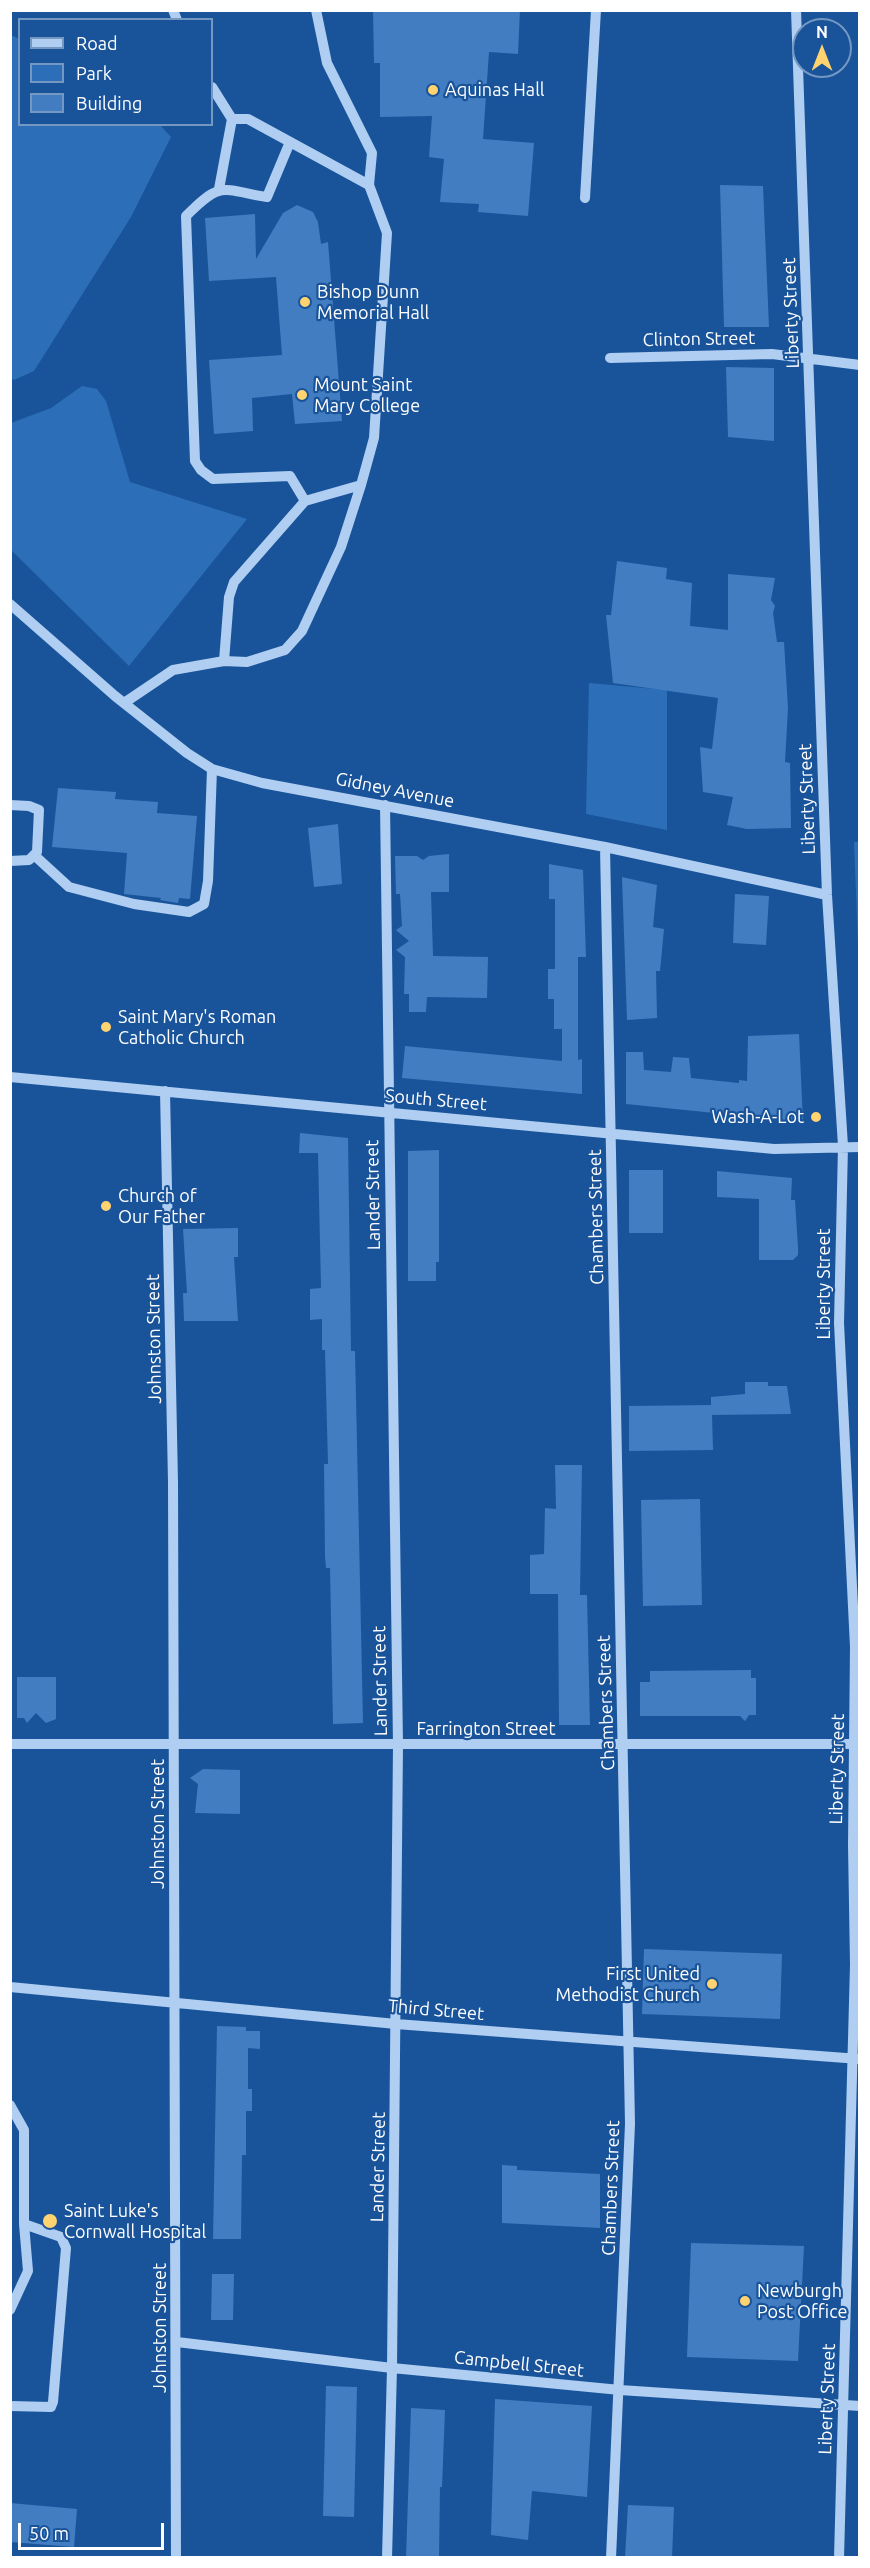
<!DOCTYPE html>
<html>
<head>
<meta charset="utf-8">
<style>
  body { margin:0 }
  #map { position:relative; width:870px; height:2568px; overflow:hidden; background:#19549b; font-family:Ubuntu,sans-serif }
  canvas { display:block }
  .frame { position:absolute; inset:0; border:12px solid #fff; pointer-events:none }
  .legend { position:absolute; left:18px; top:18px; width:195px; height:108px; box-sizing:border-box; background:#19549b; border:2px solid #7598c3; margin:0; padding:8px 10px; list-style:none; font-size:18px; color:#fff }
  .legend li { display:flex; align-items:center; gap:12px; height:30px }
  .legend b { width:30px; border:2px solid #7598c3 }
  .north { position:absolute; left:792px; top:18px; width:60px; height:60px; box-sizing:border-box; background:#19549b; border:2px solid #7598c3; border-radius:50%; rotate:0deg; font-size:16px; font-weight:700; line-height:24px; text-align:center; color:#fff }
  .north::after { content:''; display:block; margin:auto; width:21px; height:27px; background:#ffd36f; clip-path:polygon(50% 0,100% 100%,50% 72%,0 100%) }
  .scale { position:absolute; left:18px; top:2523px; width:146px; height:27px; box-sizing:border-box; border:3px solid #fff; border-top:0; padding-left:8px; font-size:18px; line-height:21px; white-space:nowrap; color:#fff; -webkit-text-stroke:4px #19549b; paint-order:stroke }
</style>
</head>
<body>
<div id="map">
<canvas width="870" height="2568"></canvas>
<div class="frame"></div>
<ul class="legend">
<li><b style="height:8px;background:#afcef1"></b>Road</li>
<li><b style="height:16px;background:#2c6eb8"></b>Park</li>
<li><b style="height:16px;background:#427dc1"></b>Building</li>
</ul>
<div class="north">N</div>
<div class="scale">50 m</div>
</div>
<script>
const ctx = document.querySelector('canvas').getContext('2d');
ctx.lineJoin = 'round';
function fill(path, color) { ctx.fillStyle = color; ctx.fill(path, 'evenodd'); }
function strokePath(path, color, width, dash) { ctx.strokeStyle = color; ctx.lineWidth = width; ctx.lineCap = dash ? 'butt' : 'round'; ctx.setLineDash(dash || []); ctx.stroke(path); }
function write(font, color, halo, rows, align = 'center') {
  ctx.font = font + ' Ubuntu,sans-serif'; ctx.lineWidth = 4.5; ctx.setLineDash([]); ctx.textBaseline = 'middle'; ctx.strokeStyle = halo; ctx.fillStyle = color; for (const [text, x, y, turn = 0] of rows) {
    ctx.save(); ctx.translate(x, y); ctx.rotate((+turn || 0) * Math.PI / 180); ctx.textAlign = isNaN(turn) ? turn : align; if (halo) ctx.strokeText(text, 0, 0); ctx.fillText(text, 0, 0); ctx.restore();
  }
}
const green = new Path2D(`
  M11,35L19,39L20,124L160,125L171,137L131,217L34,371L14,380L10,377Z
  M82,386L97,389L106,401L130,482L247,519L129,666L11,550V423L51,408Z
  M589,683L667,690V830L586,814Z
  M854,842H860L859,970Z`);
const building = new Path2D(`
  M373,10H520L518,54L489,52L483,139L534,143L528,216L478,212L479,204L440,202L444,159L429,157L432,116L380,117V63H374Z
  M720,185L763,186L769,327H724Z
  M297,205L313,212L318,222L321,244L328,242L342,421L295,424L292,394L252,398L253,431L214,434L209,360L282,355L276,277L209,281L205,218L255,214L256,259L283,213Z
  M726,367L774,368V441L728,437Z
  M617,561L667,568L666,579L692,583L690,626L728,630V574L775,578L771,600L775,606L773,613L777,642H784L788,708L785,762L790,763L791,828L747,829L727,825L733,797L703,792L700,747L712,749L718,698L613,683L606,615H611Z
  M58,788L116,792L115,799L158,802L157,813L197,816L190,899L179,898L178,903L160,900L161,898L124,894L127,853L52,847Z
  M338,824L342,884L314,887L308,828Z
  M449,854V892H431L433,956L488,957L487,998L427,997L426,1012H409V994H404L405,957L396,950L409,941L396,930L402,926L400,894H396L395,856H417L423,860L429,856Z
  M549,864L583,870L586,957H578V1060L582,1059V1094L402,1078L405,1046L562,1061V1029H554V999H548V969H555V899H549Z
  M622,877L657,885L653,927L664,929L660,971H656L657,1018L627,1020Z
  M735,894L769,896L766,945L733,943Z
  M799,1034L803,1122L626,1104V1052H643L644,1070L671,1072L673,1057L689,1058L691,1078L739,1083V1080L747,1081L748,1036Z
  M300,1133L348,1138L351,1351H355L363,1723L333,1724L330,1568H326L325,1557L324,1464H328L325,1350H322V1319L310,1320V1289L321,1288L318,1153H299Z
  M439,1150V1262H436V1281H408V1151Z
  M629,1170H663V1233H629Z
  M717,1171L792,1178L791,1200H795L798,1248V1255L793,1260H759V1199L717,1197Z
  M238,1228V1257H234L238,1321H184L183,1293H187L183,1229Z
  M745,1382H768V1386H787L791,1414L712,1415L713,1450L629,1451V1406L711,1405V1397L745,1394Z
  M555,1465H582L580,1595H587L590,1725H559L558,1594H530V1555L544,1554L545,1508L556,1509Z
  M700,1499L702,1605L643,1606L641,1500Z
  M751,1670V1678H756V1715H749L745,1721L740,1716H640V1682H650V1671Z
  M17,1677H56V1719L46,1723L36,1713L27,1723L24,1718H17Z
  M203,1769L240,1770V1814L195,1813L198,1784L190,1778Z
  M644,1949L782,1954L780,2019L642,2014Z
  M217,2026L246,2027V2031H260V2049L248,2048V2089H252V2111H246V2155H242L241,2239H213Z
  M502,2165L517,2166V2170L600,2174V2228L502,2223Z
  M691,2243L804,2246L798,2361L687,2357Z
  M212,2274H234L233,2320H211Z
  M326,2386L357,2387L354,2517L323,2516Z
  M495,2399L592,2406L587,2497L532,2491L528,2540L491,2535Z
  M411,2408L445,2410L442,2487H440L439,2558H406Z
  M10,2503L77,2509L74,2547L10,2542Z
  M628,2505L674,2507L672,2558H625Z`);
const minor = new Path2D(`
  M173,10L177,20
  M796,10L827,895L843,1146L839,1323L855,1647L853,1845L855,1965L839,2558
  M212,87L232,119H248L369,185
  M290,142L267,197C220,189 221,181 186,216L195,461L201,470L213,479L290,476L305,501
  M219,189L232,119
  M585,198L596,10
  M610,358L772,354L860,365
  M10,604L115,696L187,753L212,769L262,783L605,847L827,895
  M224,661L229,597L234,582L305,501L361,485
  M124,703L173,670L224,661L247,662L285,650L302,631L341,547L361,485L374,438L387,233L369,185L372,153L327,63L316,10
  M10,805L29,806L39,810L37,852L29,860L10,861
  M385,805L398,1745L392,2368L387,2558
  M605,847L630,2124L611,2558
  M34,855L69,887L134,904L189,912L204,904L208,881L212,769
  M10,1077L774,1149L860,1147
  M165,1091L173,1482L176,2558
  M10,1744H854
  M10,1987L396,2024L859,2059
  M10,2105L24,2130V2224L61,2237L66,2248L53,2402L51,2407L10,2406
  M10,2310L28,2271L24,2224
  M177,2342L392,2368L620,2390L860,2406`);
const markers = [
  [433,90,6,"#ffd36f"],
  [305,302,6,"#ffd36f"],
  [302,395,6,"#ffd36f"],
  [106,1027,6,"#ffd36f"],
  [816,1117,6,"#ffd36f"],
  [106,1206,6,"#ffd36f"],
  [712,1984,6,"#ffd36f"],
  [50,2221,8,"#ffd36f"],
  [745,2301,6,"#ffd36f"]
];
const poiNames = [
  ["Aquinas Hall",445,90],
  ["Bishop Dunn",317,292],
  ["Memorial Hall",317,313],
  ["Mount Saint",314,385],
  ["Mary College",314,406],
  ["Saint Mary's Roman",118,1017],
  ["Catholic Church",118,1038],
  ["Wash-A-Lot",804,1117,"right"],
  ["Church of",118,1196],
  ["Our Father",118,1217],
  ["First United",700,1974,"right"],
  ["Methodist Church",700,1995,"right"],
  ["Saint Luke's",64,2211],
  ["Cornwall Hospital",64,2232],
  ["Newburgh",757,2291],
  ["Post Office",757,2312]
];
const streetNames = [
  ["Liberty Street",791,313,-92],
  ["Clinton Street",699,339,-1],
  ["Gidney Avenue",395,790,11],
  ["Liberty Street",807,799,-92],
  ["South Street",436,1100,5],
  ["Lander Street",373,1195,-91],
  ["Chambers Street",596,1217,-91],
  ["Liberty Street",824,1284,-90],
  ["Johnston Street",154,1339,-91],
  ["Lander Street",380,1681,-91],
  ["Chambers Street",606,1703,-92],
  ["Farrington Street",486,1729],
  ["Liberty Street",837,1769,-89],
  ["Johnston Street",158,1824,-90],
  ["Third Street",436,2010,5],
  ["Lander Street",378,2167,-89],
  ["Chambers Street",611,2188,-88],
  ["Johnston Street",160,2328,-90],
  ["Campbell Street",519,2364,6],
  ["Liberty Street",827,2399,-88]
];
fill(green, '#2c6eb8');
fill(building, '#427dc1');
strokePath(minor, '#afcef1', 10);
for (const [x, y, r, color] of markers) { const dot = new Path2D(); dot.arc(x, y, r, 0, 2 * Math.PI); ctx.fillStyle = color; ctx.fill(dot); strokePath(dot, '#19549b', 2); }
write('18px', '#fff', '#19549b', poiNames, 'left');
write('18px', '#fff', '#19549b', streetNames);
</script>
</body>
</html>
